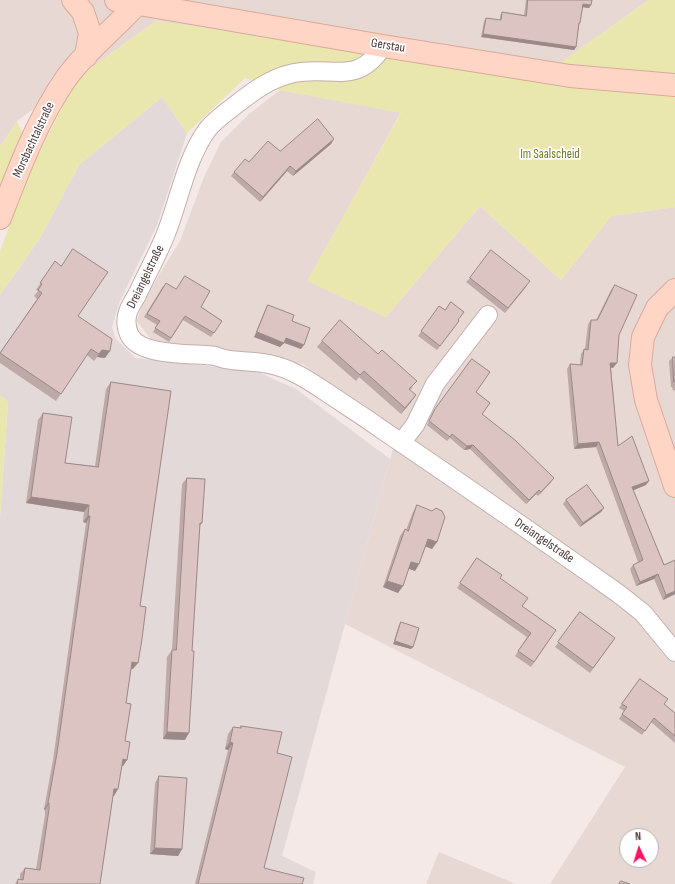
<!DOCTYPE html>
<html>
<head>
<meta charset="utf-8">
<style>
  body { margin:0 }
  #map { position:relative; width:675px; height:884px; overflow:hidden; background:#f4e9e7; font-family:"Sofia Sans Condensed",sans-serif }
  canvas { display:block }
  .north { position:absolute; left:619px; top:828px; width:40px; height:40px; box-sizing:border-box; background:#fff; border:1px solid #b5afae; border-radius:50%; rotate:356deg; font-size:11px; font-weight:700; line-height:16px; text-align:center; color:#473735 }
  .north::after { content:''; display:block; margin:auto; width:14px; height:18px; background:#ff1264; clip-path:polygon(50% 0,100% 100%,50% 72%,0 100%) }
</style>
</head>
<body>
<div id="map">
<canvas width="675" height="884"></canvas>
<div class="north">N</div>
</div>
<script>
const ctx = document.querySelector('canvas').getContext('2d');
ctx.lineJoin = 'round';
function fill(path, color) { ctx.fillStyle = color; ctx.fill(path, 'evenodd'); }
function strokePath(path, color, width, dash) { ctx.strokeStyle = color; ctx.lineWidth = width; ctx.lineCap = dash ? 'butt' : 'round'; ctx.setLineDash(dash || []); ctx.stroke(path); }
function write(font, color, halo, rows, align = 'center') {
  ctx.font = font + ' "Sofia Sans Condensed",sans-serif'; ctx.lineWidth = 3.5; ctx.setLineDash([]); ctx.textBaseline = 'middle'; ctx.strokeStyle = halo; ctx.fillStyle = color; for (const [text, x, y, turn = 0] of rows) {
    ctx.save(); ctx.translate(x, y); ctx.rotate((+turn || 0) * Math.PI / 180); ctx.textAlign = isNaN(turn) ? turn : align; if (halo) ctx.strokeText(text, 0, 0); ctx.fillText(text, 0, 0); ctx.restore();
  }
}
const residential = new Path2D(`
  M0,0H649L550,70L335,46L156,21L17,121L0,147Z
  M280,90L401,112L308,281L386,317L480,206L561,280L611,216L675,207V884H550L625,767L345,624L398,430L303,364L179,349L150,338L137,321L143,301L180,241L204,177L221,142L249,114ZM627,836H651V860H627Z
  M439,852L516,884H426Z`);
const industrial = new Path2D(`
  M162,97L187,133L157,225L119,303L112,327L115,338L135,358L256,371L296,389L390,459L282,856L316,872L313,884H0V518L8,402L0,395V295L40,238L79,165Z`);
const green = new Path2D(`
  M649,0H675V207L611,216L561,280L480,206L386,317L307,281L401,113L280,90L245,78L187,133L162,97L79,165L40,238L0,295V251L31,168L78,77L156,21L335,46L550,70Z
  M17,121L23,134L0,190V147Z
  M0,395L8,402L0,518Z`);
const minor = new Path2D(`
  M383,46C357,87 332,65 294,73C270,78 252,92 233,107C224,114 214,121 207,130C185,161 179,202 165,236C157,256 146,275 137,295C134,300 130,306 128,312C125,321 126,328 130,336C142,357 194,353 215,356C218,357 221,358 225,359C239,362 255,361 269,364C294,369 314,384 335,398C350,408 366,418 381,429C461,483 540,538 619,594L643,613L675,652
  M401,443L415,425L435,384L488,315`);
const secondary = new Path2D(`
  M73,0L83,12L90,33L86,56
  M116,0L383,46L570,76L675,85
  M0,218C19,169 37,120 67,77C87,50 114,29 137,4L144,0
  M675,290L657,308L643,337L640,365L646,400L675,486`);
const wall = new Path2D(`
  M526,0H592L591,5L589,8L583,7L579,25L576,47L574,50L481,37L484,21L486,18L500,20V16L502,12L524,15Z
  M334,139L331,144L293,176L287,171L260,202L231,176L234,172L249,162L280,151Z
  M55,261L78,316L105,358L97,357L94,361L87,355L56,401L0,363V353L37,299L34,296L38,291L36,290Z
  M470,278L527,286L505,313L466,282Z
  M615,285L619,335L613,368H611L618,446L646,485L633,490L664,565L675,560V594L663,600L654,579L636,586L630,569L633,565L638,562L596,447L574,449L567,369L570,364L580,365L581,354L584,349H585L588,324L591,320H596L611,290Z
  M163,286L201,307L222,321L211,337L183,320L169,342L153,332L157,325L144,317Z
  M268,305L292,321L301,349L284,343L280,347L254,337L265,310Z
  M439,306L459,321L437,350L418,336Z
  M322,341L413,387L410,390L411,402L401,414L359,377L356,381L317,347Z
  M673,357H675V390L673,391L672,387H671L669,361Z
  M472,359L476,392L490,403L482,414L551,482L538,496L536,494L526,504L470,449L464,450L450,438L447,441L427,425L433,413Z
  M111,382L140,606L133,669H131L126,703L125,741L127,760L123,766H122L114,796H113L100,884H15L18,879L20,880V874L25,868L36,869L45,815V810L44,809L53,760L86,523L83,522L84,512L26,503L38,420L43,413L65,463L95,466L106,389Z
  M187,478L202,523L200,526L185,740L163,739L167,657L172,650L182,484Z
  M566,500L604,508L601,512L580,527L563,504Z
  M417,505L437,542L432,549L426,546L419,564L415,571L409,569L398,593L383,587L400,536L405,529L406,530L413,512Z
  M477,558L500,578L522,606L556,630L531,667L515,656L527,637L457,588Z
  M580,612L615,638L590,673L555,647Z
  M401,622L413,647L411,649L393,644L399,625Z
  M640,679L664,704L675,713V743L651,722L642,735L619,719L624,711L619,708Z
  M241,726L277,753L264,868L302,884H195L228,750L225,749L228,734L233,727L240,728Z
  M159,776L182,849L178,856L150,854L155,783Z`);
const shadedWall = new Path2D(`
  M583,4L591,5L589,8L581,7Z
  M483,34L576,47L574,50L481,37Z
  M334,139L331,144L293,176L296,171Z
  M290,166L287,171L260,202L263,197Z
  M257,332L284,343L280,347L254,337Z
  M286,338L304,345L301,349L282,342Z
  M102,350L110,351L105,358L97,357Z
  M610,363H617L613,368L607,367Z
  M416,395L411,402L401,414L405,408Z
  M599,442L596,447L574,449L578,444Z
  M473,445L470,449L464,450L467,446Z
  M554,478L551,482L538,496L541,492Z
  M649,481L646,485L629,492L632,487Z
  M539,490L536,494L526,504L529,500Z
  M31,497L89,505L84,512L26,503Z
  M604,508L601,512L580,527L583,523Z
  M88,516H90L86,523L83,522Z
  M428,539L437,542L432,549L424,546Z
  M411,562L419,564L415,571L407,568Z
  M658,574L654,579L636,586L640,582Z
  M387,581L403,586L398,593L383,587Z
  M675,591V594L663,600L666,595Z
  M395,641L413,647L411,649L393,644Z
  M132,662L138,663L133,669L127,668Z
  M167,732L189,733L185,740L163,739Z
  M230,742L233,743L228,750L225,749Z
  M123,759L127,760L123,766H118Z
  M114,789H118L114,796L109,795Z
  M48,803H49L45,810L44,809Z
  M155,848L182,849L178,856L150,854Z`);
const building = new Path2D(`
  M528,0H592L591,5L583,4L580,23H579L576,47L483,34L486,18L501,20L502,12L526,16Z
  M318,119L334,139L296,171L290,166L263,197L234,172L245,159L249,162L268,141L280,151Z
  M73,249L108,272L78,316L112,339L110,351L102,350L99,354L91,349L61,394L0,353L42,293L38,290L42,284L40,283L55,261L61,266Z
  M491,250L530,281L508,308L470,278Z
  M185,276L210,291L201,307L222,321L214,333L185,316L171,338L155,328L160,321L147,314L166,283L176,289Z
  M615,285L637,295L619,335L617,363H610L618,446L632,436L649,481L632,487L664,565L675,560V591L666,595L658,574L640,582L633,565L643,560L599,442L578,444L570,364L582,365L584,349L588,350L591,320H597Z
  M451,302L464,312L458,320L459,321L440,346L421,331L439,306L445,310Z
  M268,305L294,315L292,321L310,328L304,345L286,338L284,343L257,332Z
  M340,320L378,354L382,350L417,381L409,389L416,395L405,408L364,371L360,375L322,341Z
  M673,357H675V382H674Z
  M472,359L490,372L476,392L490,403L482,414L515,440L554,478L541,492L539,490L529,500L473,445L467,446L452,434L450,437L429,421L435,409Z
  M111,382L171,391L140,606L146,607L142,639L138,663L132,662L126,703L131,704L125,741L130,742L127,760L123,759L118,789H114L100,884H17L18,879L23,880L25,868L40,870L49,809V803H48L57,753L90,516H88L89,505L31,497L43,413L72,417L65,463L98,467Z
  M187,478L205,479L202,523H200L192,651H194L189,733L167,732L172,650H176Z
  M587,485L604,508L583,523L566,500Z
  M417,505L432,511L436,508L442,511L445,517L437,542L428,539L419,564L411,562L403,586L387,581L405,529L408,531Z
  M477,558L502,575L500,578L528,598L522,606L556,630L534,662L518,651L531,633L460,583Z
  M580,612L615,638L593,668L558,642Z
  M401,622L419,628L413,647L395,641Z
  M640,679L668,699L664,704L675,713V736L654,718L645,731L622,714L627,707L622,704Z
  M241,726L282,732L277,753L292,757L264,868L304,878L302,884H198L233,743L230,742L233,727L241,728Z
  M159,776L187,778L182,849L155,848Z
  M621,881L630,884H619Z`);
const streetNames = [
  ["Gerstau",388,46,9],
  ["Morsbachtalstraße",34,140,-65],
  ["Dreiangelstraße",146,277,-64],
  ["Dreiangelstraße",544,541,34]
];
const parkNames = [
  ["Im Saalscheid",550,155]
];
fill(residential, '#e8d8d4');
fill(industrial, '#e3d9d8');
fill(green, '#eae7ae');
strokePath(minor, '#c3b0ac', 20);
strokePath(secondary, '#dca999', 24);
strokePath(minor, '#fff', 18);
strokePath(secondary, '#ffd5c5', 22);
fill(wall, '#bda9a7');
fill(shadedWall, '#9a8988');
fill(building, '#dcc4c2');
strokePath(building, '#9a8988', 1);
write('13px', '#473735', '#fff', streetNames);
write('13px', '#707b26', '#fff', parkNames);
</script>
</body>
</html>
